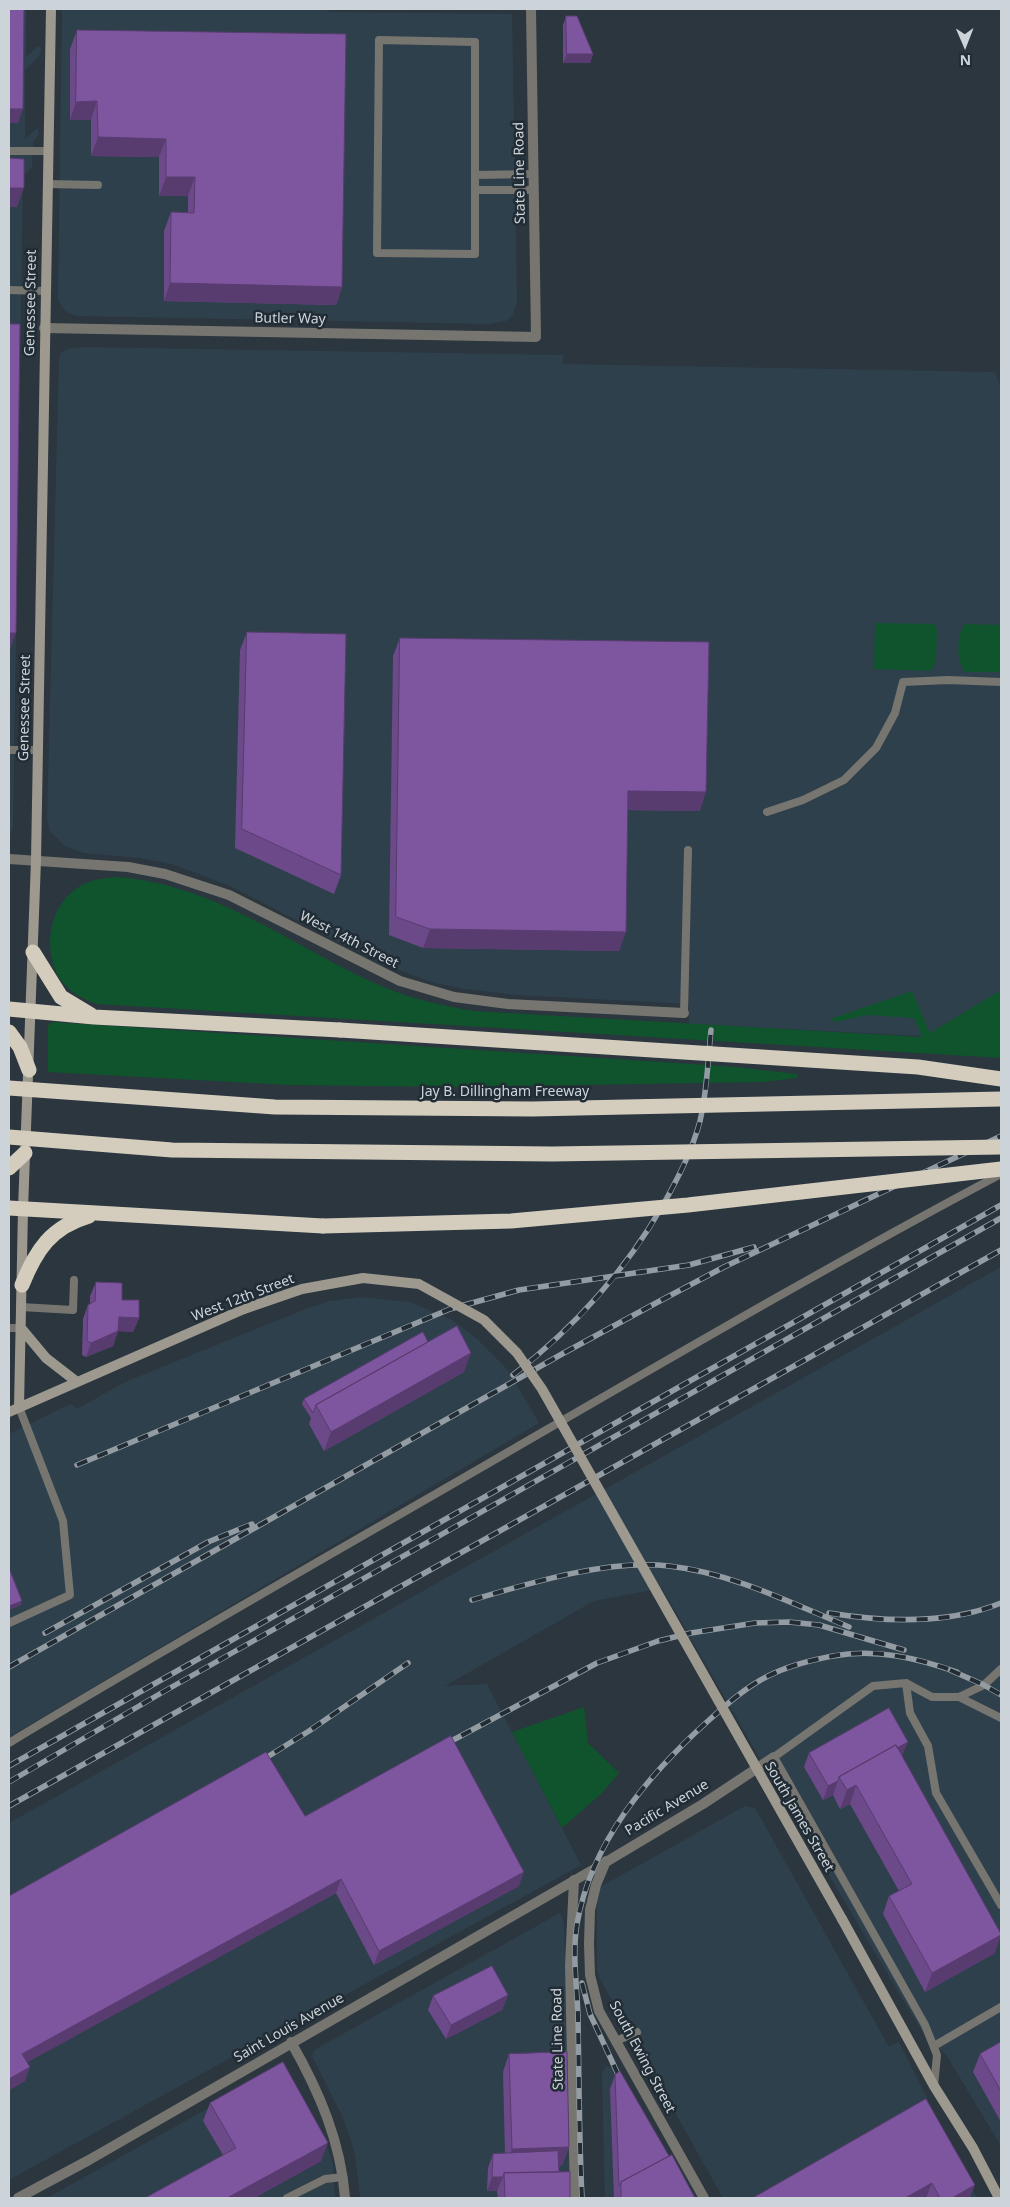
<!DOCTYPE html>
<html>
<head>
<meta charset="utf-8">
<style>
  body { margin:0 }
  #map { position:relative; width:1010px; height:2207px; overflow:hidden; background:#2b363f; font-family:"Noto Sans",sans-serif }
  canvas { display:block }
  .frame { position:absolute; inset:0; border:10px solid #cdd4d9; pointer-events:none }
  .north { position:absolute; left:940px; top:20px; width:50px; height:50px; -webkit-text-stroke:4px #212c35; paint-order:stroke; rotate:179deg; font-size:14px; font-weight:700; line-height:20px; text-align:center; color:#cdd4d9 }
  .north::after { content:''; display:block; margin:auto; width:18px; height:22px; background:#cdd4d9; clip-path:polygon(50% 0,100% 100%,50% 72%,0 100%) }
</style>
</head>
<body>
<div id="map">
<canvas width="1010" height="2207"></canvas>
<div class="frame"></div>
<div class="north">N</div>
</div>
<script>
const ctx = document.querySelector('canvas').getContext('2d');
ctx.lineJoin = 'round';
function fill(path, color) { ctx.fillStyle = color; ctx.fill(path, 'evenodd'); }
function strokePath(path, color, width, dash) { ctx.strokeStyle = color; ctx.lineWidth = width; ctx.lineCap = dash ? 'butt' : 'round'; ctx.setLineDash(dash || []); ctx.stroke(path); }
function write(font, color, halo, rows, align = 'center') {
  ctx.font = font + ' "Noto Sans",sans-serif'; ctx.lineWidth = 5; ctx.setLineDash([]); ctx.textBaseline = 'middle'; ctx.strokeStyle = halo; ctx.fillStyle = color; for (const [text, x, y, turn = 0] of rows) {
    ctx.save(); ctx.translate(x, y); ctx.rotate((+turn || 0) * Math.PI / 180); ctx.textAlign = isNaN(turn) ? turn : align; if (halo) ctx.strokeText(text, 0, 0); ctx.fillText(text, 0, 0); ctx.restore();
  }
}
const built = new Path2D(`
  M9,9H26V57L37,47H40L41,51L40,55L25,70V139L36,129H38L39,134L33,142L32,168L23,176L13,827L9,839Z
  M62,9H328L329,12L512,14L517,302L513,315L506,321L490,324L76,316L65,311L58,300V294Z
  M83,347L563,355V364L995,372L1001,388V1040L689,1024V1004L516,995L465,989L435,983L382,964L230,886L199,874L171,864L140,858L83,853L65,846L50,831L47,819L59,359L60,354L67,349Z
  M1001,1267V2146L947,2056L921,2030L767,1771L662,1588L594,1601L445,1686L487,1684L581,1865L9,2180V1823Z
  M360,1297L410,1302L452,1320L477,1339L508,1370L539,1423L9,1737V1434L71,1404L77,1409L125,1382L303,1310L329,1301Z
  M745,1806L755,1808L889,2047L899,2042L977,2198H723L600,1979L597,1969V1897L598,1890L602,1886Z
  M560,1913L564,1922L571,2198H360L355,2155L351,2140L343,2118L312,2056L314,2050Z
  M606,2066L618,2069L690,2198H605L602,2073Z
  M277,2070L286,2071L328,2149L333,2164L335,2198H47Z`);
const green = new Path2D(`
  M875,623L934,624L937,629L936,663L930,671L874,669Z
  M965,624L1001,625V672H965C956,660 956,636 965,624Z
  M116,877C211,883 288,943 372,982C404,997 439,1005 474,1011L922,1037L914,1018L867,1015L836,1022L830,1019L912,991L930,1033L1001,990V1058L97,1004C81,999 63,988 56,972C42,939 53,898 86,883C95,879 106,878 116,877Z
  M52,1022L737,1067L797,1074V1078L763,1082L455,1087L289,1085L48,1072V1026Z
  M584,1707L588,1743L619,1773L602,1793L562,1828L512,1732Z`);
const service = new Path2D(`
  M379,40L475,42V254L377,253Z
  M9,151H48
  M475,175L534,174
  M47,184L98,185
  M475,190H534
  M9,290L45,291
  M9,750H38
  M767,812L803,800L844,780L876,748L895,713L903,682L948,680L1001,682
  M684,1013L688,850
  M21,1307L73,1310L74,1280
  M9,1328H21
  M9,1623L70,1595L63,1521L19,1407
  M906,1683L910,1713L928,1746L936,1793L1001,1905
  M959,1697L1001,1718
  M9,1743C176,1642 346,1546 515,1448C676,1355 837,1261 1001,1174
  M616,2041L637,2032
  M934,2046L1001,2007
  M934,2086L937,2055L925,2025L774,1757L873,1686L906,1683L932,1697H959L984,1685L1001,1669
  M287,2198L325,2179L343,2177`);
const minor = new Path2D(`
  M44,328L536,337L531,9
  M9,859L128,867L165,874L229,895L400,981L454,997L508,1004L684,1013
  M574,1880L570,1965L575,2198
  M291,2042C319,2091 341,2142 345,2198
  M18,2198L89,2160L596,1868L703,1804L774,1757`);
const tertiary = new Path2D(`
  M606,1861L596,1885L590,1910L589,1944L590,1975L599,2011L704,2198`);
const secondary = new Path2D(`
  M21,1328L46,1358L77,1382
  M19,1407L23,1209L36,860L51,9
  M9,1412L244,1309
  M842,1919L934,2086L973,2148L999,2198`);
const motorway = new Path2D(`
  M33,952L61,997L91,1015
  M9,1009L94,1017L340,1030
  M9,1032L20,1047L29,1070
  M9,1168L25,1153
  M9,1208L323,1226
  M22,1285C36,1250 51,1227 89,1216`);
const rail = new Path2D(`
  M513,1375C575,1327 624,1273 663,1205C678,1178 692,1151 700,1121C707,1092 708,1060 711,1030
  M77,1465L450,1309L519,1290L689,1265L754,1247
  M472,1600C530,1583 608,1559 669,1566C732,1573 791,1603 849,1627
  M829,1613C885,1622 947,1625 1001,1603
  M45,1633L208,1542L252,1524
  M9,1667L562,1354L656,1303L724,1267L1001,1136
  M950,1670L984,1685L1001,1695
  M442,1746L597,1663L658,1641L691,1633L755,1623L789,1622L819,1625L904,1650
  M256,1764L309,1731L408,1663
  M9,1766L1001,1205
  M9,1782L163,1692L1001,1218
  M9,1806L1001,1250
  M582,1983L590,2014L623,2085
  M582,2198C579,2137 579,2076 578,2016C577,1986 572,1954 577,1924C591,1842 648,1775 708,1721C727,1704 746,1687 768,1676C788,1666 811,1660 833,1656C876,1648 916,1658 957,1672`);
const secondaryBridge = new Path2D(`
  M244,1309L302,1289L363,1278L419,1284L484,1320L517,1353L542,1389L842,1919`);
const motorwayBridge = new Path2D(`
  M340,1030L918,1067L1001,1079
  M9,1088L275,1107L532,1109L1001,1099
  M9,1137L172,1150L552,1154L1001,1147
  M323,1226L511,1221L688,1205L1001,1169`);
const wall = new Path2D(`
  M566,16L593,54L590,63H563V25Z
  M77,30L342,287L336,305L164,301V231L171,212L188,213V196H159V157L91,156V120H70V49Z
  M247,632L341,875L334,894L235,848L240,650Z
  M400,638L700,811L628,810L619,951L423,948L389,935L393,656Z
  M96,1282L122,1300L139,1318L133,1332L118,1331L113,1346L86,1357L82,1355L83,1319L88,1305L90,1304V1296Z
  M428,1342L464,1372L324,1451L309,1424L311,1418L302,1404L304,1399Z
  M809,1753L902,1756L995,1953L925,1992L883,1914L889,1896L899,1891L850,1804L840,1809L833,1795L823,1800L804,1767Z
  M305,1816L519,1886L374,1965L336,1893L27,2062L25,2081L9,2090V1896Z
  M508,1995L502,2010L446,2039L428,2010L433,1996Z
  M1001,2042V2122L973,2072L980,2054Z
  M509,2054L569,2147L562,2165L559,2166V2172L570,2198H498L497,2191H487L488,2168L493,2154H505L503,2072Z
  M615,2075L695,2198H614L610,2089Z
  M926,2099L970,2198H753Z
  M210,2103L321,2161L254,2198H145L223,2155L203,2121Z`);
const shadedWall = new Path2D(`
  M567,54H593L590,63H563Z
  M97,101L91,120H70L76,102Z
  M9,109H23L18,123H9Z
  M98,137L166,139L159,157L91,156Z
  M166,177H195L188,196H159Z
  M9,188H24L17,207H9Z
  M170,283L342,287L336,305L164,301Z
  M9,633H16L9,652Z
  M628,791L706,792L700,811L621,810Z
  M430,929L626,932L619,951L423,948Z
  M119,1317L139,1318L133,1332L114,1331Z
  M118,1331L113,1346L86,1357L91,1343Z
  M471,1353L464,1372L324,1451L331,1432Z
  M22,1601L21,1605L9,1610V1606Z
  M908,1742L902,1756L845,1788L841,1779Z
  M838,1781L833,1795L823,1800L828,1786Z
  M856,1785L850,1804L840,1809L847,1790Z
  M524,1872L519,1886L374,1965L379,1951Z
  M341,1879L336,1893L17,2068L22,2054Z
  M1001,1935L995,1953L925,1992L932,1973Z
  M508,1995L502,2010L446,2039L451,2025Z
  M30,2067L25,2081L9,2090V2079Z
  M328,2143L321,2161L254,2198H227Z
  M569,2147L562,2165L505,2168L512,2149Z
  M492,2177H503L497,2191H487Z
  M932,2183L926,2198H905Z
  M975,2185L970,2198H952Z`);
const building = new Path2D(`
  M9,9H24L23,109H9Z
  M566,16H577L593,54H567Z
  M77,30L346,34L342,287L170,283L171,212L194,213L195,177H166V139L98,137L97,101L76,102Z
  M9,158L24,159V188H9Z
  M9,324H20L16,633H9Z
  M247,632L346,634L341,875L242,829Z
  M400,638L709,642L706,792L628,791L626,932L430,929L396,917Z
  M96,1282L122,1283V1300H139V1318L119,1317L118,1331L91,1343L87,1341L88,1305L95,1301Z
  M457,1326L471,1353L331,1432L316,1405Z
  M423,1332L428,1342L316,1405L313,1413L304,1399Z
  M9,1568L22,1601L9,1606Z
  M889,1708L908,1742L897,1748L896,1745L839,1777L838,1781L828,1786L809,1753Z
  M451,1736L524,1872L379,1951L341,1879L22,2054L30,2067L9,2079V1896L266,1752L305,1816Z
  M896,1745L1001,1934V1935L932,1973L889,1896L912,1884L856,1785L847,1790L839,1777Z
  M492,1966L508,1995L451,2025L433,1996Z
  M1001,2042V2091L980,2054Z
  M567,2052L569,2147L512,2149L509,2054Z
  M283,2062L328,2143L227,2198H145L236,2148L210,2103Z
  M620,2071L669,2156L621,2182L619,2186L615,2075Z
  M926,2099L975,2185L952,2198H940L932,2183L905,2198H753Z
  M558,2151L559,2172L504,2173L503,2177H492L493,2154Z
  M672,2155L695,2198H621V2182Z
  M570,2172V2198H505L504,2173Z`);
const streetNames = [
  ["State Line Road",520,173,-91],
  ["Genessee Street",31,303,-89],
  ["Butler Way",290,319,1],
  ["Genessee Street",25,708,-89],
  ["West 14th Street",349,940,27],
  ["Jay B. Dillingham Freeway",505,1092],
  ["West 12th Street",243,1298,-21],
  ["Pacific Avenue",667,1808,-31],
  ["South James Street",799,1817,60],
  ["Saint Louis Avenue",289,2028,-30],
  ["State Line Road",558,2039,-91],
  ["South Ewing Street",642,2057,62]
];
fill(built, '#2f404d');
fill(green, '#0f542d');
strokePath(service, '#77756f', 8);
strokePath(minor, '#77756f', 10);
strokePath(tertiary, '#77756f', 10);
strokePath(secondary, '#9d998f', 10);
strokePath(motorway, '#d4cdbe', 15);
strokePath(rail, '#949ca3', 5.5);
strokePath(rail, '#212c35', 4, [11]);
strokePath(secondaryBridge, '#9d998f', 10);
strokePath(motorwayBridge, '#d4cdbe', 15);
fill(wall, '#6c4989');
fill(shadedWall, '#583c6f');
fill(building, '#7e559f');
strokePath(building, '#583c6f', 1);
write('14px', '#cdd4d9', '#212c35', streetNames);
</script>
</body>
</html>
